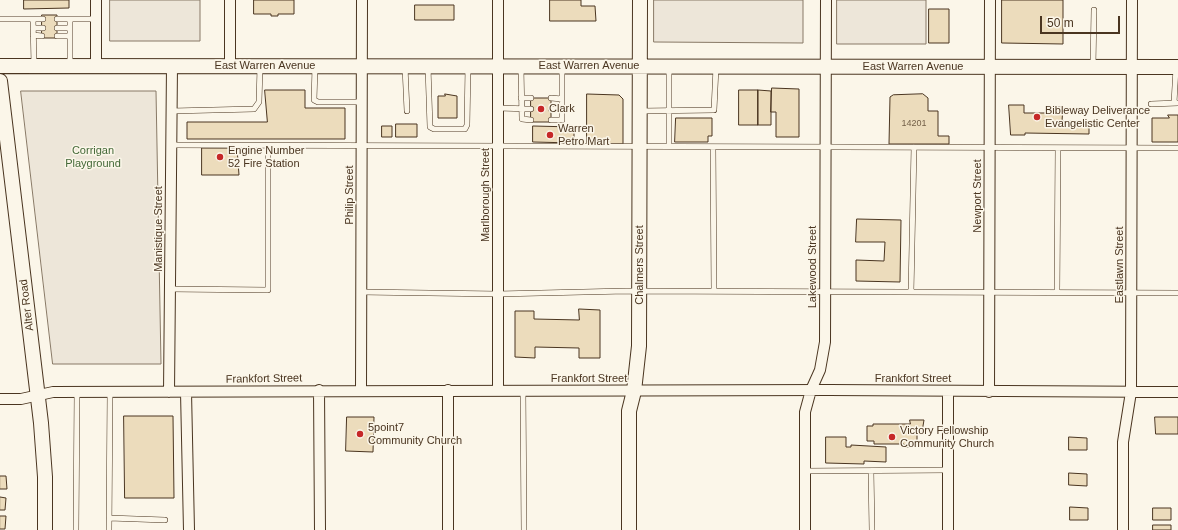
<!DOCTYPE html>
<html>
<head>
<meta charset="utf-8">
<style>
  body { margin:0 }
  #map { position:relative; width:1178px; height:530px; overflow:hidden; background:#fbf6e9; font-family:Arial,sans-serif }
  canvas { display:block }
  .scale { position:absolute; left:1040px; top:16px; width:80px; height:18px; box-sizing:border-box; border:2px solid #4a3520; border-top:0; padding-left:5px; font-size:12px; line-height:14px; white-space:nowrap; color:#4a3520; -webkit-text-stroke:3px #fbf6e9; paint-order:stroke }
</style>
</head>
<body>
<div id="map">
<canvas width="1178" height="530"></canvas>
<div class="scale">50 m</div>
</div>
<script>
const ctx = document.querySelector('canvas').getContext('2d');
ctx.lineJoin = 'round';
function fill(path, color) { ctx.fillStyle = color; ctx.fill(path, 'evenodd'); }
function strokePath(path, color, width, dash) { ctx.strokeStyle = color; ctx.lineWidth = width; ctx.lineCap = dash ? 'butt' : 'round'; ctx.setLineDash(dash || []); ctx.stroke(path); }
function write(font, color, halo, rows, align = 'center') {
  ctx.font = font + ' Arial,sans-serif'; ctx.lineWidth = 3; ctx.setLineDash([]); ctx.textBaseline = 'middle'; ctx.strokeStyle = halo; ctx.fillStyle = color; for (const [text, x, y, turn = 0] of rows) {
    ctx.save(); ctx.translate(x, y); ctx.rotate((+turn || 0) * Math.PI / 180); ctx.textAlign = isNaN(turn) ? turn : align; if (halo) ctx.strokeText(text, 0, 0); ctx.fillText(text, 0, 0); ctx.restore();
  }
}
const green = new Path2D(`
  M110,0H200V41H110Z
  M654,0H803V43L654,42Z
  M837,0H926V44H837Z
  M21,91H156L161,364H53Z`);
const building = new Path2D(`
  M24,0H69V8L24,9Z
  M254,0H294V14H278V16H271V14H254Z
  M550,0H581V6H595L596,21H550Z
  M1002,0H1063V44L1002,43Z
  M415,5H454V20H415Z
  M929,9H949V43H929Z
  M42,15H57V38H42Z
  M772,88L799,89V137H776V112H771Z
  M265,90H305V108H345V139H187V122H267Z
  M739,90H758V125H739Z
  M758,90L771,91V125H758Z
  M445,94L457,96V118H438V96H445Z
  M587,94L619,95L623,99V144H587Z
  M923,94L928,98V111H938V136H949V144H889L890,97L893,95Z
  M531,98H551V122H531Z
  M1009,105H1024V113H1055V107H1063L1062,121H1089V134L1025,133V135H1011Z
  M1168,115H1178V142H1152V118H1169Z
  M676,118H712V136H708V142H675Z
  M396,124H417V137H396Z
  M382,126H392V137H382Z
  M533,126L574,127V143L533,142Z
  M202,148H237L239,175H202Z
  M857,219L901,220L900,282L856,281V260L884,261L885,242H856Z
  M579,309L600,310V358H579V348L535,347V358L515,357V311H534V319L579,320Z
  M124,416H173L174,498H125Z
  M347,417H374L373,452L346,451Z
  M1155,417H1178V434H1156Z
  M910,420H924L922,432H917V444H912V447H904V444H874V441H867V426H873V424H910Z
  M826,437H846V447H851V445L886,447V462L864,461V464L826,463Z
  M1069,437L1087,438V450H1069Z
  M1069,473L1087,474V486L1069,485Z
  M0,476H6L7,489H0Z
  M0,497L6,498L5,510H0Z
  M1070,507L1088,508V520H1070Z
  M1153,508H1171V520H1153Z
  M0,516H6L5,529H0Z
  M1153,525H1171V530H1153Z`);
const lane = new Path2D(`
  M0,19H43
  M33,19L34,65
  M57,19H70V65
  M70,19H96
  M33,28H43
  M57,28H70
  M33,35L42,36
  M57,36H70
  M1093,66L1094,10
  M315,67L314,100L318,102H362
  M405,67L407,111
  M428,67L430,127L434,129H465L467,125L468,67
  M521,68L522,119L531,120
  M521,98H531
  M551,98L562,99
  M1174,103L1176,68
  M1151,104L1178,103
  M498,108L531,109
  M551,109H562
  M172,111L254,109L259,102L260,67
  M641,111L714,110L716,67
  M551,120H562V67
  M171,145L1178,148
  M669,146V68
  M713,147L714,291
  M170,289L268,290V146
  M361,292L498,294L626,291L1178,293
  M911,292L914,147
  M1057,292L1058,148
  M523,390L524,530
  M805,471L948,470
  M871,471L872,530
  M109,518L165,520
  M76,530L77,392
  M109,530L110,392`);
const street = new Path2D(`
  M96,0V66
  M230,66V0
  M319,390L320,530
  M361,390L362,0
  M448,390V530
  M498,390V0
  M169,392L172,66
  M186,392L189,530
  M948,392V530
  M989,392L990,0
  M0,399H21L53,392L829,390L1178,392
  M805,530V412L811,390L820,370L825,342L826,0
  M1123,530V442L1131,392L1132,0`);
const secondary = new Path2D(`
  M0,66L1178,67
  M0,81L41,423L45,477V530
  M629,530V411L634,391L639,346L640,0`);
const markers = [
  [541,109,4,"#c62828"],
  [1037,117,4,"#c62828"],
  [550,135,4,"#c62828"],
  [220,157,4,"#c62828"],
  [360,434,4,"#c62828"],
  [892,437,4,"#c62828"]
];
const numberNames = [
  ["14201",914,124]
];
const streetNames = [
  ["East Warren Avenue",265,66],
  ["East Warren Avenue",589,66],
  ["East Warren Avenue",913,67],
  ["Philip Street",350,195,-90],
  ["Marlborough Street",486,195,-90],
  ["Newport Street",978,196,-90],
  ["Manistique Street",159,229,-90],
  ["Chalmers Street",640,265,-90],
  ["Eastlawn Street",1120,265,-90],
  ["Lakewood Street",813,267,-90],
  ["Alter Road",27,305,-97],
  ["Frankfort Street",264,379,-1],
  ["Frankfort Street",589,379],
  ["Frankfort Street",913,379]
];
const poiNames = [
  ["Clark",549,109],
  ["Bibleway Deliverance",1045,111],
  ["Evangelistic Center",1045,124],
  ["Warren",558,129],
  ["Petro Mart",558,142],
  ["Engine Number",228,151],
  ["52 Fire Station",228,164],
  ["5point7",368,428],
  ["Community Church",368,441],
  ["Victory Fellowship",900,431],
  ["Community Church",900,444]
];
const parkNames = [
  ["Corrigan",93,151],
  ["Playground",93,164]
];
fill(green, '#ede6d9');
strokePath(green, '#887966', 1);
fill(building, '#ecdcbc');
strokePath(building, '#4a3520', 1);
strokePath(lane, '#4a3520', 6);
strokePath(street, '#4a3520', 12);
strokePath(secondary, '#4a3520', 16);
strokePath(lane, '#fbf6e9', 5);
strokePath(street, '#fbf6e9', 10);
strokePath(secondary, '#fbf6e9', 14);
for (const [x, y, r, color] of markers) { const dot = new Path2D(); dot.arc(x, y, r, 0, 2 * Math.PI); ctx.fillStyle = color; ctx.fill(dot); strokePath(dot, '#fbf6e9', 1.5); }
write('9px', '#725f47', null, numberNames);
write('11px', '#4a3520', '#fbf6e9', streetNames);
write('11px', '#4a3520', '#fbf6e9', poiNames, 'left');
write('11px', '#436837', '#fbf6e9', parkNames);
</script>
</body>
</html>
